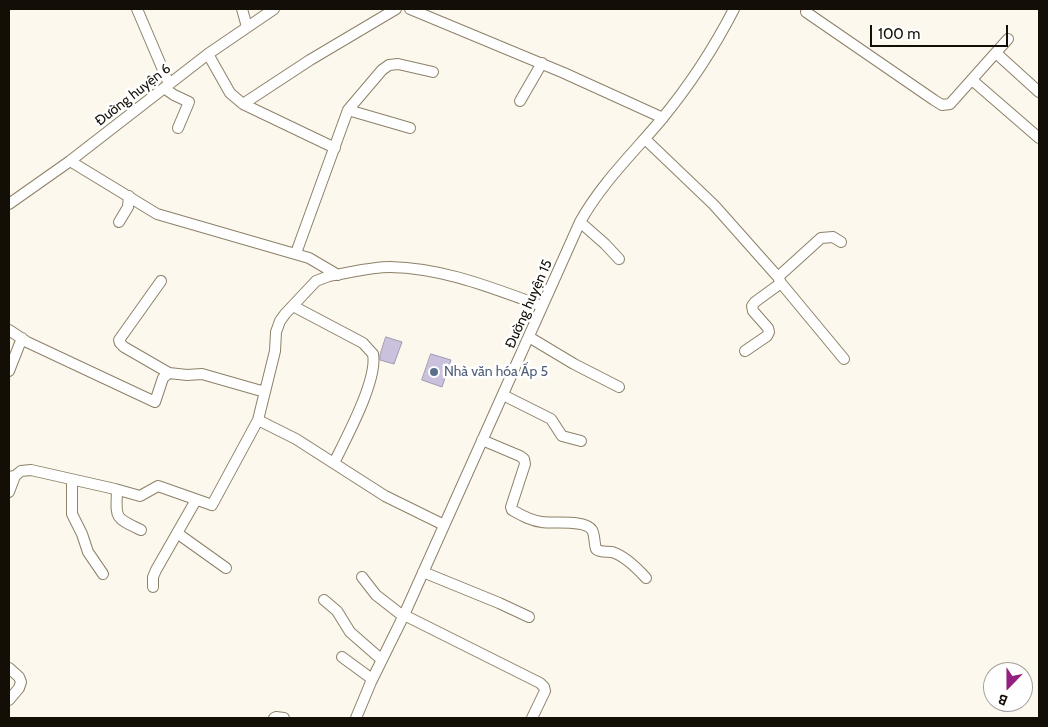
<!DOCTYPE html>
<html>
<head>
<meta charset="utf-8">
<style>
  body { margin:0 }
  #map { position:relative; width:1048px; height:727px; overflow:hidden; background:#fdf8ed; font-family:Cabin,sans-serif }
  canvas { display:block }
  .frame { position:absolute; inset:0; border:10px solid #130e06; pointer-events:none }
  .north { position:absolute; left:983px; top:662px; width:50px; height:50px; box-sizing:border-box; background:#fff; border:1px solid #a19f9b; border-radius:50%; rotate:202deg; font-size:14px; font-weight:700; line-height:20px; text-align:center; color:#130e06 }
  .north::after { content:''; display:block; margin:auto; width:18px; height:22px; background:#93207f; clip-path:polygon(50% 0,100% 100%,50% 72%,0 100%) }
  .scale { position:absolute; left:870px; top:25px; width:138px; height:22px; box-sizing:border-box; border:2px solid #130e06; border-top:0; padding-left:6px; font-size:15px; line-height:18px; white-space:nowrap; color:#130e06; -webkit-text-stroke:4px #fff; paint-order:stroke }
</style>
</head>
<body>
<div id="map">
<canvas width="1048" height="727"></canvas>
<div class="frame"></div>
<div class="north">B</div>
<div class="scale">100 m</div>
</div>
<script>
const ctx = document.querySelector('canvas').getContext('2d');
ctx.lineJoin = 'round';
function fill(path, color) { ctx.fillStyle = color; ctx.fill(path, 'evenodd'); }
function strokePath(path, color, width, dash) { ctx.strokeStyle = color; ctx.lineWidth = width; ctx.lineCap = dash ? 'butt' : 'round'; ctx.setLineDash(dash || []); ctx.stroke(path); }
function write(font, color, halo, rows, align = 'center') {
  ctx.font = font + ' Cabin,sans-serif'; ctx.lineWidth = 5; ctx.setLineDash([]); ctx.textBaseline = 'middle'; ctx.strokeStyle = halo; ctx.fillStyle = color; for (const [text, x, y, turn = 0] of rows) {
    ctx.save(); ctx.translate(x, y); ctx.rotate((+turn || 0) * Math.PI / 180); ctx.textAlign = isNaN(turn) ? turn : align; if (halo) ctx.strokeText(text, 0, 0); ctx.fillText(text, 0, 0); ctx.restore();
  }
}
const building = new Path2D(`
  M386,337L402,342L394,364L380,360V355Z
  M431,354L451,360L442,387L422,380Z`);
const minor = new Path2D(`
  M137,9L169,84
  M242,9L247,27
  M410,9L564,73L663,118
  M806,12L934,100L942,105L950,104L1008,39
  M996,53L1039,92
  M208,54L230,93L243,104L310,60L396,9
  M972,80L1039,138
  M164,88L174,95L189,102L178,128
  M520,101L542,63
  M243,104L335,148
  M348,110L410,128
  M645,139L714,205L778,277L781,283L844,359
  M70,161L157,214L309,258L338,275
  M9,204L70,161L208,54L274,9
  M119,222L128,207L129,196
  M580,222L605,244L619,259
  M296,253L348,110L382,70L389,65L398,64L433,72
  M778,277L821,238L833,237L841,242
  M161,281L119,340L120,343L124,347L169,373
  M293,306L363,343L373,354C378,380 346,438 334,463
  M9,330L27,342L155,402L163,378L169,373L187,375L202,374L265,392
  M529,337L574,364L619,387
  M745,351L767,336L769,332L768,328L753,311L752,306L755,302L781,283
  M9,371L22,338
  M503,395L551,419L562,436L581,441
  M258,420L275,351L276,332L280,321L285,314L316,281L329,276C349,273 370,267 390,267C444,268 492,288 542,306
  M482,440L520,456L524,459L525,464L511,507L512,510C521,515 531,521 542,522C553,524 585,519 592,530C595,535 594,543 596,549C601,553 606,551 612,552C625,556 637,568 646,578
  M9,477L15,476L21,471L31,470L115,489L140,496L158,486L212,505L258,420L296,439L385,496L444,525
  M72,480V514L82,534L88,552L103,574
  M117,490C116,519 114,517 141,530
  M9,492L15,476
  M177,533L226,568
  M423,572L499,603L529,617
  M362,577L376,595L403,616
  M153,587V577L156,570L196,500
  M324,600L337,611L350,632L382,660
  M404,615L540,683L544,687L545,691L532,718
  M342,657L372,679
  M9,668L19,677L21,682L19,688L9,700
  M274,718L276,717L284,718
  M356,718L371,682L404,615L580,222C601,184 633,153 661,120C689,86 714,48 734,9`);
const markers = [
  [434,372,5,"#5c6f8a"]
];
const streetNames = [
  ["Đường huyện 6",133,95,-38],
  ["Đường huyện 15",529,304,-66]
];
const serviceNames = [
  ["Nhà văn hóa Ấp 5",444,372]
];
fill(building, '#cac1dd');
strokePath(building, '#a199b3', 1);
strokePath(minor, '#8d8168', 12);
strokePath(minor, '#fff', 10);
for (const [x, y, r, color] of markers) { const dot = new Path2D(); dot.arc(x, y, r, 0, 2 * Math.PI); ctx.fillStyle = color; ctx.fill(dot); strokePath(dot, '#fff', 2); }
write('14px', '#130e06', '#fff', streetNames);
write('14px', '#4e5e75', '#fff', serviceNames, 'left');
</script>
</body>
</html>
